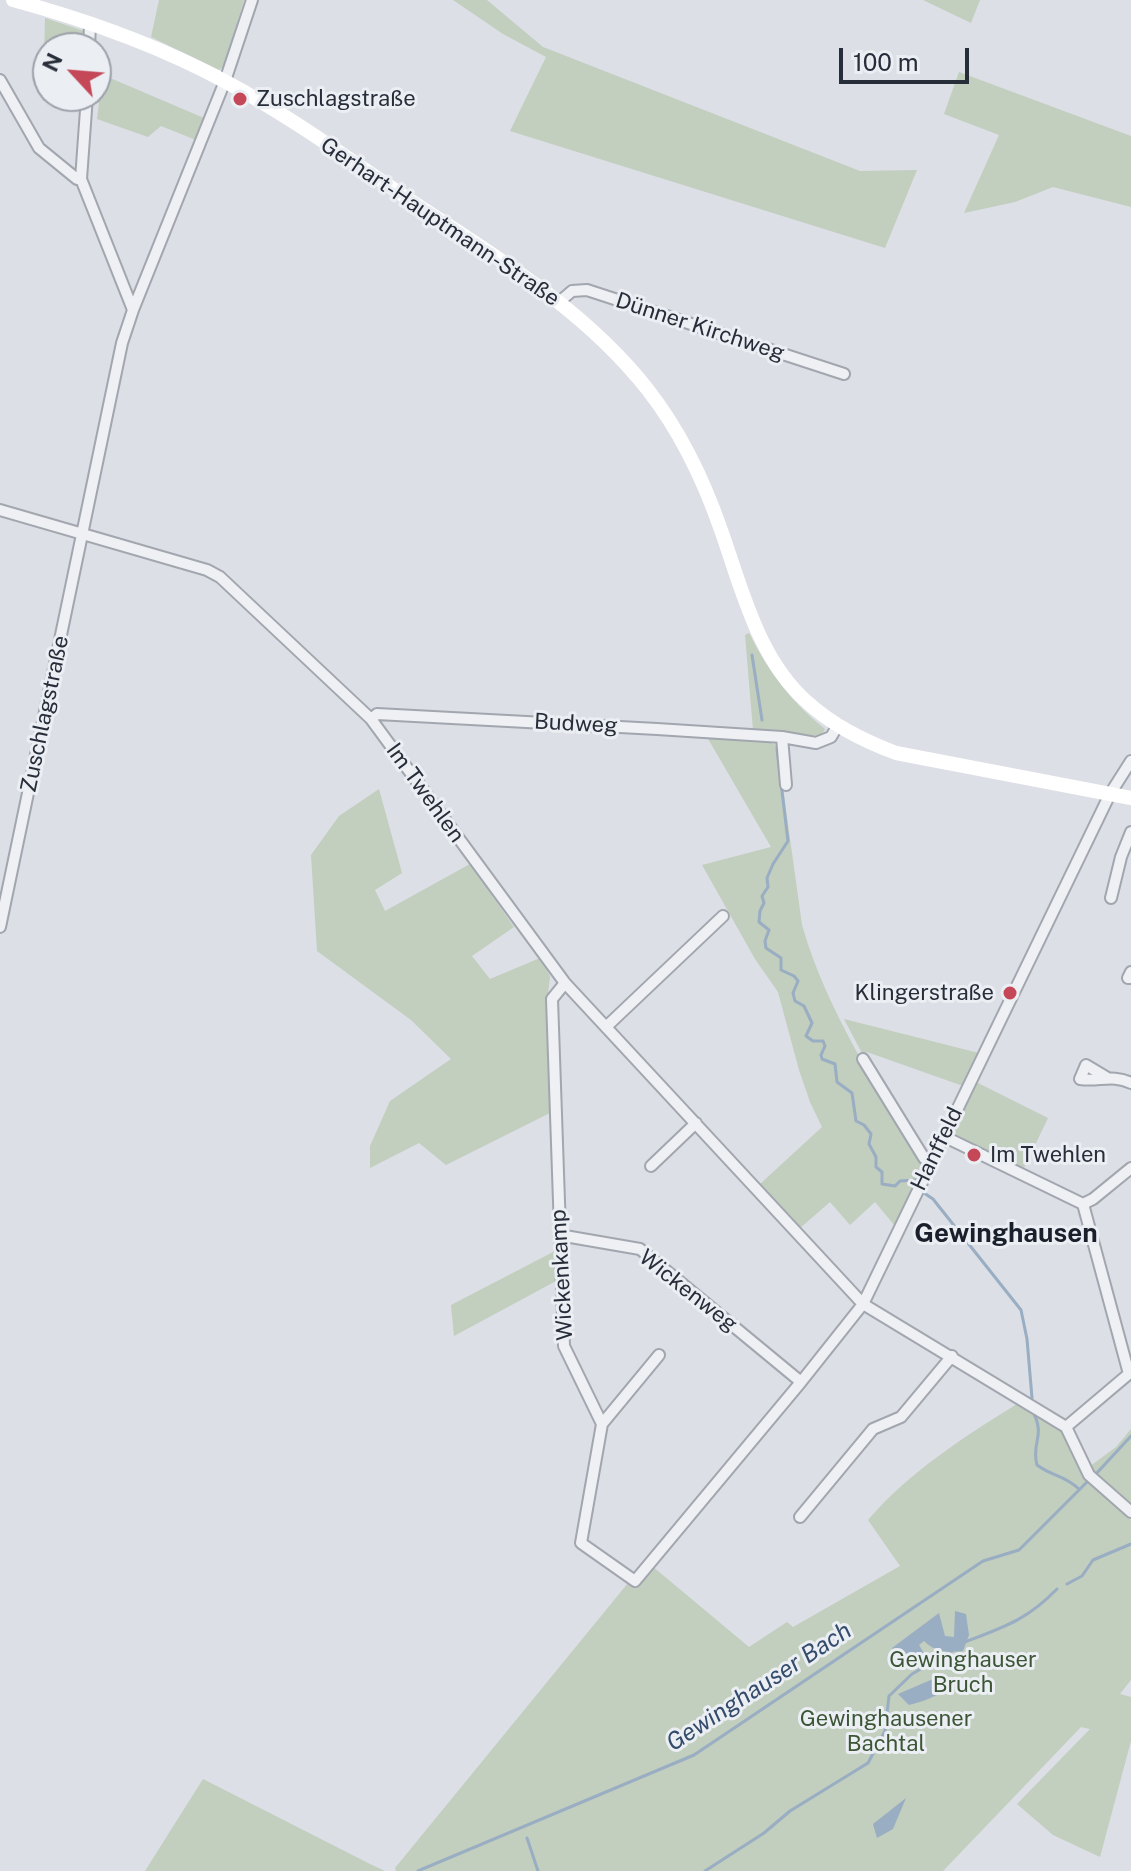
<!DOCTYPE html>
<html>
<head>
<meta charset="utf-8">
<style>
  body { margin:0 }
  #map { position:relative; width:1131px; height:1871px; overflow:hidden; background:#dcdfe5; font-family:"Public Sans",sans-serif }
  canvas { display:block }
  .north { position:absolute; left:32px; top:32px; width:80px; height:80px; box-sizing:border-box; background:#ebeef3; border:2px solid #9da1a9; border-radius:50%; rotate:296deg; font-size:22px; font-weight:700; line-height:32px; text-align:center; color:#272e3a }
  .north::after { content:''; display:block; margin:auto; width:28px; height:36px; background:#c44858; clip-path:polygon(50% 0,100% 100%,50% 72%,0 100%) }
  .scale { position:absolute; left:839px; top:48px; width:130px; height:36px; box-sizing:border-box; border:4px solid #272e3a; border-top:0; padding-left:10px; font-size:24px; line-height:28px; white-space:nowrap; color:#272e3a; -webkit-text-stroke:6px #ebeef3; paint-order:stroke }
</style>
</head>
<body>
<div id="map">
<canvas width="1131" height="1871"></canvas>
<div class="north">N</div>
<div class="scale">100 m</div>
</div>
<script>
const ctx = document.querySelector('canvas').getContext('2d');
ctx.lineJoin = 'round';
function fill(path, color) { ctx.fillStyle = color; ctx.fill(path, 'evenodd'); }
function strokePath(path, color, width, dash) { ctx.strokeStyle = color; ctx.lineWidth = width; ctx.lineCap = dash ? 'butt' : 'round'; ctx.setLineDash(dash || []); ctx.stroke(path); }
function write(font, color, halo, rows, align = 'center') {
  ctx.font = font + ' "Public Sans",sans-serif'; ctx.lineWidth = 6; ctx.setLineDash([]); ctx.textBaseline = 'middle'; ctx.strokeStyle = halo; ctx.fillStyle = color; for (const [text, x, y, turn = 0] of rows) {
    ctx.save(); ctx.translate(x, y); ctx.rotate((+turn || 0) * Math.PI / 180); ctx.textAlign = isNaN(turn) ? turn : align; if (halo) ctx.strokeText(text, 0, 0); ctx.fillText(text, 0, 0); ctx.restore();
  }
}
const green = new Path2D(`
  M159,0H244L224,66L219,70L151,37Z
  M453,0H487L543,47L860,171L917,170L885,248L510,131L546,57L503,34Z
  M923,0H980L971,23Z
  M45,18L84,31V48H48V96H83V103L43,101Z
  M96,72L204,118L196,140L161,126L148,137L97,119L99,103L89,99V96H96Z
  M959,72L1131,136V207L1053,187L1015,202L964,213L999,135L944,114Z
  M749,633C768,671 792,703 825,729L821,736L753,730L745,635Z
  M707,737L764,741L777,745L802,925C827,1012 879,1089 923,1166L895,1226L875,1202L850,1225L830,1202L799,1229L759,1185L822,1127L810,1102L799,1070L778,992L755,959L702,865L771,847Z
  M379,789L402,873L375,890L385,911L470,864L514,927L472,956L490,979L540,958L550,976L547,1003L550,1113L446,1165L419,1143L370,1168V1146L390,1101L451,1059L411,1020L317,951L311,855L339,816Z
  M844,1019L979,1053L963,1086L867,1052L864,1057Z
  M974,1081L1048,1118L1024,1168L956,1135L955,1128Z
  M555,1251L556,1281L454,1336L451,1305Z
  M1017,1404L1060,1429L1089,1483L1131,1520V1680L1120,1694L1131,1697V1741L1100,1857L1053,1835L1017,1804L1090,1729L1081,1727L943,1871H396L395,1868L422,1835L628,1583L633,1587L652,1566L749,1647L787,1622L793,1627L900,1566L868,1520C909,1472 964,1437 1017,1404Z
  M1131,1429V1506L1096,1477L1089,1467L1116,1447Z
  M203,1779L370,1864L385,1871H145Z`);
const water = new Path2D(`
  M955,1611L966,1614L969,1635L963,1651C948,1653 935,1652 924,1641L919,1645L925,1655L912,1658L904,1664L892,1648L939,1613L945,1636L954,1637Z
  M940,1676L957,1679C943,1694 929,1700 909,1705L898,1694Z
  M906,1798L893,1829L877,1838L873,1824Z`);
const stream = new Path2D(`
  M752,655L762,720
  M777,749L788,841L773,864L767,878L768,887L762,896L764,903L760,911L759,922L769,930L765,941L766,948L781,958V970L794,976L798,981L793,993L795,1001L804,1006L812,1023L806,1036L813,1041H823L825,1046L821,1055L822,1059L835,1064L837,1082L852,1093L856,1121L864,1125L871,1134L869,1144L876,1157V1167L882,1172V1184L895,1186L900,1181L917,1180
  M921,1191L933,1199L1021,1310L1027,1339L1032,1398
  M1034,1414C1045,1437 1031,1443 1037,1465C1053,1477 1063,1474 1079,1489
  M1095,1475L1131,1436
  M1067,1584L1082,1576L1093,1560L1131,1544
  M965,1642C1004,1627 1027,1620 1057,1589
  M527,1838L538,1871
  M418,1871L694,1755L983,1561L1019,1550L1087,1482
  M705,1871L764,1833L790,1811L868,1763L885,1731L889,1696L912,1674L952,1651`);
const street = new Path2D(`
  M89,48L90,24
  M0,80L39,148L77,179H81
  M87,96L81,179L133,310
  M559,302L572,291L587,290L844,374
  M0,510L207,570L220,577L371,719L565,983L863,1304L1066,1427L1089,1475L1131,1512
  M371,719L377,714L657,729L782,737L816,743L831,737L838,725
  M782,737L786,785
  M1111,898L1121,857L1131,832
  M0,927L122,343L133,310L225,81L252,0
  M1131,972L1128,978H1131
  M565,983L552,999L564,1346L602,1424L581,1543L635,1581L801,1382L863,1304L1110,794L1131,761
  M607,1026L723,916
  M863,1059L924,1158L930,1163
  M1106,1077L1086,1065L1080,1079C1098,1082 1113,1074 1131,1083
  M943,1136L1083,1204L1129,1374
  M651,1166L696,1123
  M1083,1204L1093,1199L1131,1168
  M559,1235L640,1249L801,1382
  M602,1424L659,1355
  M1066,1427L1131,1372
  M800,1517L873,1429L901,1417L952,1356`);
const secondary = new Path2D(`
  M13,0C87,20 160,46 228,83C295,119 358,166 422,208C503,261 588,313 648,390C680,431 704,481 721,530C742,589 758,659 807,702C832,725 864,741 896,753L1131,798`);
const markers = [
  [240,99,8,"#c44858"],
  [1010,993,8,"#c44858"],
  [974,1155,8,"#c44858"]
];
const poiNames = [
  ["Zuschlagstraße",256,99],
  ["Klingerstraße",994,993,"right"],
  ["Im Twehlen",990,1155]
];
const streetNames = [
  ["Gerhart-Hauptmann-Straße",440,222,34],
  ["Dünner Kirchweg",700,327,18],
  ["Zuschlagstraße",45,714,-78],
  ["Budweg",576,724,3],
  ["Im Twehlen",425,793,54],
  ["Hanffeld",937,1149,-64],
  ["Wickenkamp",562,1275,-93],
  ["Wickenweg",688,1291,38]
];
const parkNames = [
  ["Gewinghauser",963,1660],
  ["Bruch",963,1685],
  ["Gewinghausener",886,1719],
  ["Bachtal",886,1744]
];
const waterNames = [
  ["Gewinghauser Bach",759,1687,-33]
];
const quarterNames = [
  ["Gewinghausen",1006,1234]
];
fill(green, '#c2cebe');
fill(water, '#99adc3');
strokePath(stream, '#99adc3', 3);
strokePath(street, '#a2a6ae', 14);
strokePath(street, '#eef0f4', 10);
strokePath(secondary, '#fff', 14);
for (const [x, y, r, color] of markers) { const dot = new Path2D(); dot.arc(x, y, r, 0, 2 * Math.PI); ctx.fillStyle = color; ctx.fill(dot); strokePath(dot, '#ebeef3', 3); }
write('22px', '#272e3a', '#ebeef3', poiNames, 'left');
write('22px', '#272e3a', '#ebeef3', streetNames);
write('22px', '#3b5535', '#ebeef3', parkNames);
write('italic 24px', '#344c6b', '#ebeef3', waterNames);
write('bold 26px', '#191f2b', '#ebeef3', quarterNames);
</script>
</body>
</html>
